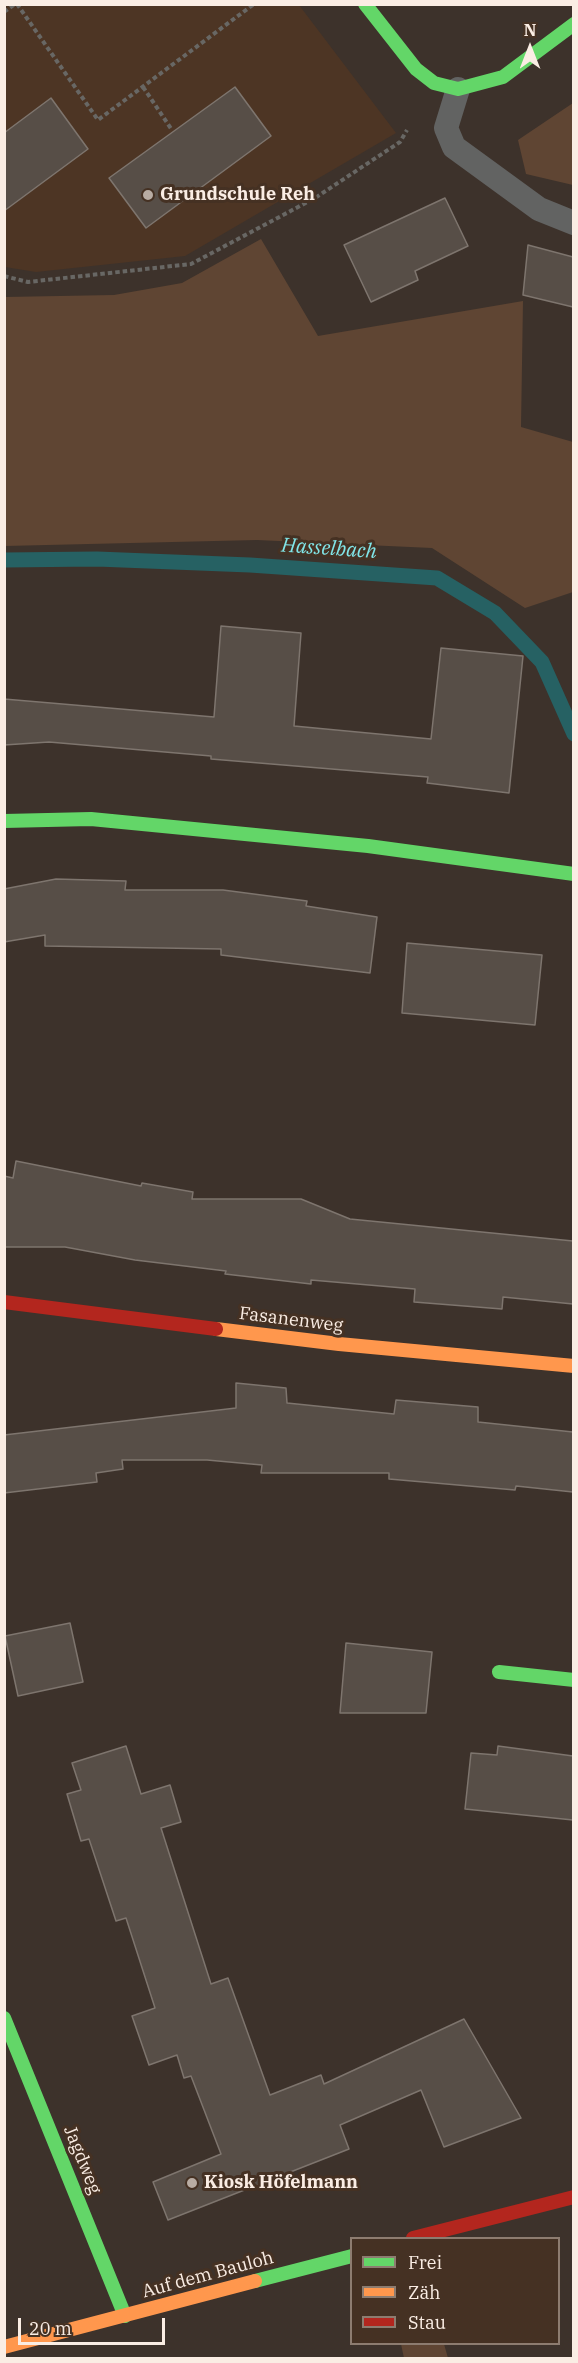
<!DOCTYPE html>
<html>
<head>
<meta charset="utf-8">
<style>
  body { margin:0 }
  #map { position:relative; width:578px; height:2363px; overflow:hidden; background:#3d322b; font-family:"IBM Plex Serif",serif }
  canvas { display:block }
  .frame { position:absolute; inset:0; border:6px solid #faede4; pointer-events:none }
  .legend { position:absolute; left:350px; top:2237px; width:210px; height:108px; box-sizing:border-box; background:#453123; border:2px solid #8d7c70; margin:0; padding:8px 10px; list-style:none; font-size:18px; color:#faede4 }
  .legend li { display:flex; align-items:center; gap:12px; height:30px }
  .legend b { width:30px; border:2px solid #8d7c70 }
  .north { position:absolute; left:500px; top:18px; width:60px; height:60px; -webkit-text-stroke:4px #453123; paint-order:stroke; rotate:0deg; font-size:16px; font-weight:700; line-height:24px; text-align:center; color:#faede4 }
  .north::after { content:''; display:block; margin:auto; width:21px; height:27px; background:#faede4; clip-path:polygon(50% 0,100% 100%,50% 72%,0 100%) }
  .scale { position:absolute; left:18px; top:2318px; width:147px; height:27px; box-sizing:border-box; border:3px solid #faede4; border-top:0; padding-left:8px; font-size:18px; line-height:21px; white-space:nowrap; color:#faede4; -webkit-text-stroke:4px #453123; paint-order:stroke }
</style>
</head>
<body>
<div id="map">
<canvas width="578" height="2363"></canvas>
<div class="frame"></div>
<ul class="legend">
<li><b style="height:8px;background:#63d668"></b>Frei</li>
<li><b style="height:8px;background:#ff974d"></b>Zäh</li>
<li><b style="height:8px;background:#b3261e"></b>Stau</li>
</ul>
<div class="north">N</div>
<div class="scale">20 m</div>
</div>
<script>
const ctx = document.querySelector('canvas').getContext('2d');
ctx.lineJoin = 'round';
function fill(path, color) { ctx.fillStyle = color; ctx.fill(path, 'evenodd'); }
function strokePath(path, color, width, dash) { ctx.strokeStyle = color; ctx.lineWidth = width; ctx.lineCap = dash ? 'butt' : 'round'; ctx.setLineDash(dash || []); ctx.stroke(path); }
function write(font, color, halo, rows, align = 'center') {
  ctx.font = font + ' "IBM Plex Serif",serif'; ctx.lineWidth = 6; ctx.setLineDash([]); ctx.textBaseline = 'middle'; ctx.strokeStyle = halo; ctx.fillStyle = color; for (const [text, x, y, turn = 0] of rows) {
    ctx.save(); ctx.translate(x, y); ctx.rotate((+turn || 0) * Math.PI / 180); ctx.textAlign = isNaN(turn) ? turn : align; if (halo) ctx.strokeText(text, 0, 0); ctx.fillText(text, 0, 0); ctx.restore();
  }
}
const built = new Path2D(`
  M4,5H299L396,133L185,256L36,272L5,267Z`);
const green = new Path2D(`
  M573,103V185L526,174L518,140Z
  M261,239L318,336L523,301L521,427L573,442V592L525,608L432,548L257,540L5,546V297L114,295L182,283Z
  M401,2344H444L448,2358H404Z`);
const stream = new Path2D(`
  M4,560L97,559L250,565L437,578L495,613L542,662L574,734`);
const building = new Path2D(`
  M235,87L271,136L146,228L109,178Z
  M51,98L88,149L4,211V133Z
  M445,198L468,246L415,271L418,280L371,302L344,245Z
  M528,245L573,257V307L523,295Z
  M221,626L301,633L294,726L431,739L441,648L523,656L509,793L427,783L428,777L211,759V756L49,742L4,745V699L214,717Z
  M56,879L126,881L125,890H223L307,901L306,906L377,917L370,973L221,955V949L45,946V935L4,942V889Z
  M407,943L542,955L535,1025L402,1013Z
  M16,1161L141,1186L142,1183L193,1192L192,1199H301L350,1219L573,1241V1304L503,1297L502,1309L414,1302L415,1289L311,1280V1284L225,1274L226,1271L135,1260L65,1247H4V1176L13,1178Z
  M236,1383L286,1388L287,1403L394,1414L396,1400L478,1407V1422L573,1432V1492L516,1486L515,1490L389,1479V1473H261L262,1465L207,1460H122L123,1469L96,1473L97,1482L4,1493V1435L236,1408Z
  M70,1623L83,1682L18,1696L5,1636Z
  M346,1643L432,1652L426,1713H340Z
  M126,1746L141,1794L170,1785L181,1822L161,1828L211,1984L228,1978L270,2095L321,2075L324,2084L464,2019L521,2118L444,2147L421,2090L340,2125L349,2149L168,2220L153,2182L221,2154L191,2076L184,2078L177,2055L149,2065L132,2016L155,2008L126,1918L116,1921L89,1839L81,1841L67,1794L81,1790L72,1763Z
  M498,1746L573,1756V1820L465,1809L471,1753L497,1755Z`);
const path = new Path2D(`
  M17,4L98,120L254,4
  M4,12L15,4
  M143,87L172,130
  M4,276L28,282L191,264L315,198L400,142L407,130`);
const lane = new Path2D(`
  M458,89L446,128L454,147L539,209L574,223`);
const fast = new Path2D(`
  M365,4L416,69L434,83L458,89L503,77L574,24
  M4,821L91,819L368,846L574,874
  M499,1672L574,1680
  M4,2018L125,2316
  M255,2281L352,2256`);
const slow = new Path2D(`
  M216,1329L339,1344L574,1366
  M4,2347L255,2281`);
const jam = new Path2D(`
  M4,1302L216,1329
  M413,2238L574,2197`);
const markers = [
  [148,195,6,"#b8aca3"],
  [192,2183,6,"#b8aca3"]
];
const poiNames = [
  ["Grundschule Reh",160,195],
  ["Kiosk Höfelmann",204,2183]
];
const streetNames = [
  ["Fasanenweg",291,1320,7],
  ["Jagdweg",82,2160,68],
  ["Auf dem Bauloh",208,2275,-15]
];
const waterNames = [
  ["Hasselbach",329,549,4]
];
fill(built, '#4d3524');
fill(green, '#5f4533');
strokePath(stream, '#266163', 15);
fill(building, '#574e47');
strokePath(building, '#7e756e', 1.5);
strokePath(path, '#686764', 4, [4.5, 3]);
strokePath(lane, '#626362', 24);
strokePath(fast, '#63d668', 14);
strokePath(slow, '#ff974d', 14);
strokePath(jam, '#b3261e', 14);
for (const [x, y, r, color] of markers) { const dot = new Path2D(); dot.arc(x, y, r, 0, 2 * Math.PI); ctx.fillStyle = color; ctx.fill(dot); strokePath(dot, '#453123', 2); }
write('bold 18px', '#faede4', '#453123', poiNames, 'left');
write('18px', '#faede4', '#453123', streetNames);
write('italic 20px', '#81e6e9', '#453123', waterNames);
</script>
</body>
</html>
